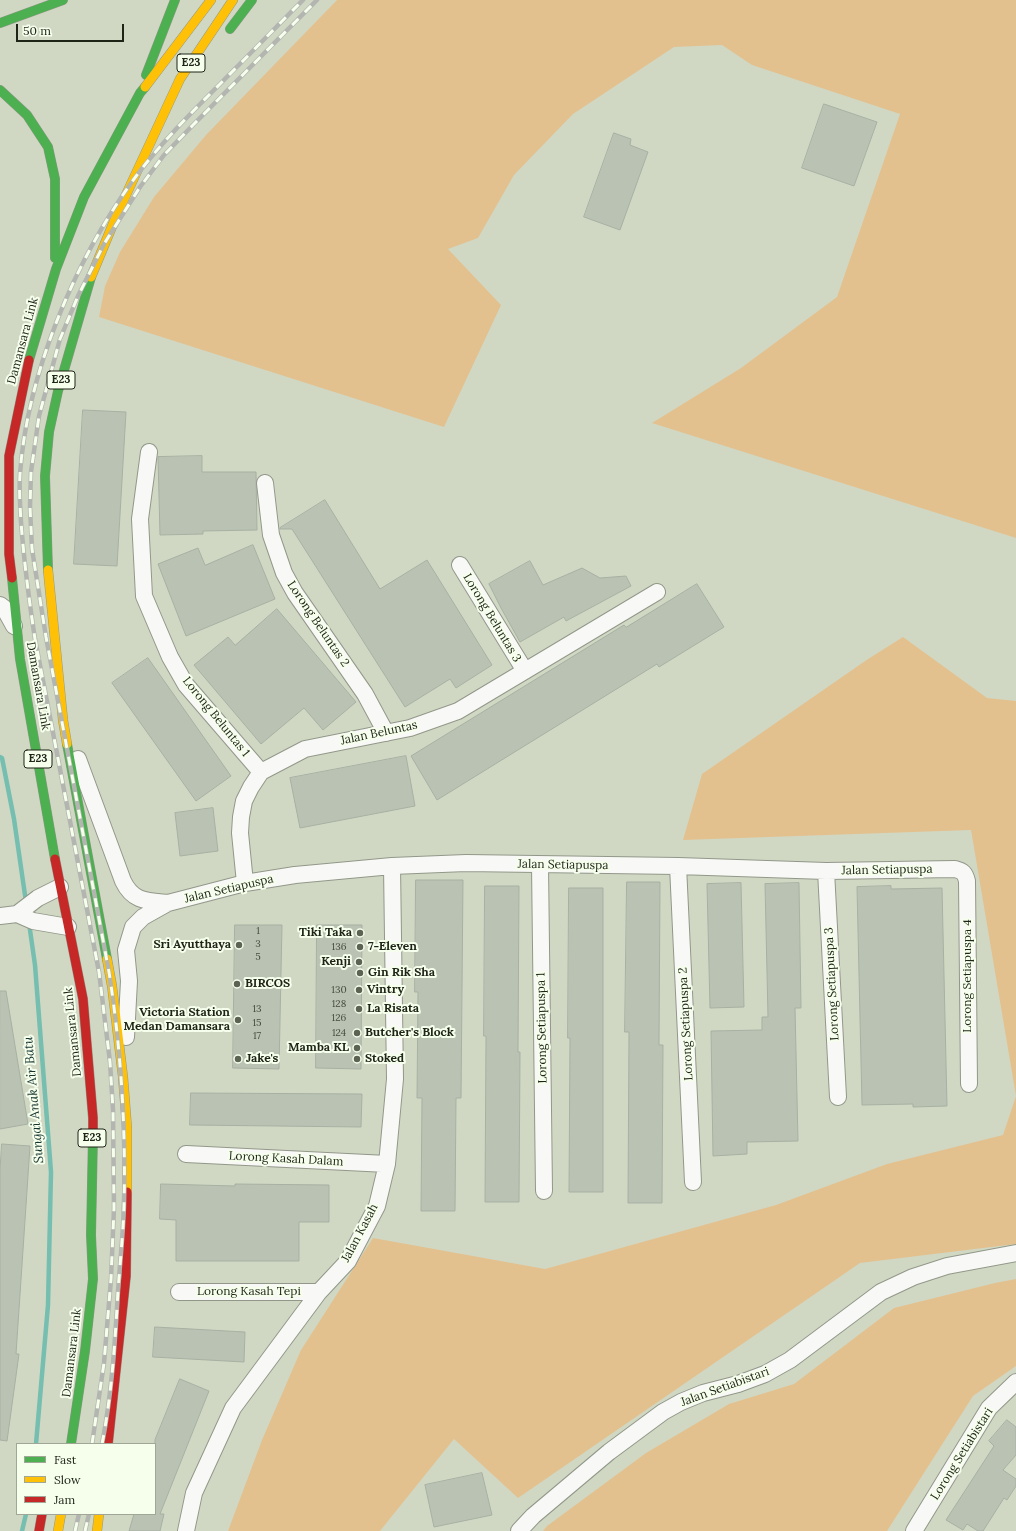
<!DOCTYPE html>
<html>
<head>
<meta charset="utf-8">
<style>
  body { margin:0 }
  #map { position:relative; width:1016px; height:1531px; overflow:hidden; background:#d0d8c4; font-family:Lora,serif }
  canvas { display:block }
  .legend { position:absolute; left:16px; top:1443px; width:140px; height:72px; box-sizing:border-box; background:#f6feec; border:1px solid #a0a796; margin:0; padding:5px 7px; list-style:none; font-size:12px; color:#1e2416 }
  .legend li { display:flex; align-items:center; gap:8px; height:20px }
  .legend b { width:20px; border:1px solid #a0a796 }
  .scale { position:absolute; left:16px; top:24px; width:108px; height:18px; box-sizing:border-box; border:2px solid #1e2416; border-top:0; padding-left:5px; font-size:12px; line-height:14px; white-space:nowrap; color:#1e2416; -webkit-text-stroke:3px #f6feec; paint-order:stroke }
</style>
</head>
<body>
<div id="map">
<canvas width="1016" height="1531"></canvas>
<ul class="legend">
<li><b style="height:5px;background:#4caf50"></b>Fast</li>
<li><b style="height:5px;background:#ffc107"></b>Slow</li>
<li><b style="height:5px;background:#c62828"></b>Jam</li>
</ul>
<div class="scale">50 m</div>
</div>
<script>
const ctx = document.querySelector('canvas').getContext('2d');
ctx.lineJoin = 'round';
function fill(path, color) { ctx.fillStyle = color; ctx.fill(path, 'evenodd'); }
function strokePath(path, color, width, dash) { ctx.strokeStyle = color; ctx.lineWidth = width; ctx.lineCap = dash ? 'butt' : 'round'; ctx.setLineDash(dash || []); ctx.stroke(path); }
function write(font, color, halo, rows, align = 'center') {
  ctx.font = font + ' Lora,serif'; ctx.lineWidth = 4; ctx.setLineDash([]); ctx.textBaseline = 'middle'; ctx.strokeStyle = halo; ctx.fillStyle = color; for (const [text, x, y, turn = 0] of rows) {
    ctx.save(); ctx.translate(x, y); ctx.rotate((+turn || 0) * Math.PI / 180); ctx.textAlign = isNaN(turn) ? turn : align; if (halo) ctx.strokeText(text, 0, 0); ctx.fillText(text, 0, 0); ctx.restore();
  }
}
const green = new Path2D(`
  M337,0H1016V538L652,423L741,368L837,297L900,114L752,65L722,45L674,47L573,114L514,175L478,238L448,249L501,305L444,427L99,317L105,286L120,252L154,197L206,135Z
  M903,637L987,698L1016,701V1244L860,1263L518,1498L454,1439L380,1531H228L262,1440L301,1350L373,1238L545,1269L776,1205L887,1164L1003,1135L1016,1096L971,830L683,840L702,774L868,659Z
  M1016,1279V1366L973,1396L887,1531H543L547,1526L646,1453L729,1404L794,1384L894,1308L995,1283Z`);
const stream = new Path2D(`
  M0,757L2,758L14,819L26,902
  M29,923L35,965L51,1172L48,1305L36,1444
  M22,1531L26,1514`);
const building = new Path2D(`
  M824,104L877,122L854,186L802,168Z
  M614,133L631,139L630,145L648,152L620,230L584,217Z
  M83,410L126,412L117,566L74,564Z
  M202,456V472H256L257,530L203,531V534L160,535L158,457Z
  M325,500L380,589L427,560L492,665L456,688L450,679L405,707L292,529H280V528Z
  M253,545L275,599L186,636L158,564L198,548L205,565Z
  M530,561L543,585L582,568L600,578L626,576L631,586L566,621L564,617L520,642L501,608L489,584Z
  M697,584L724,627L659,667L657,664L437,800L411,756L624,625L626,627Z
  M277,609L356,702L323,730L304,708L261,744L194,665L228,637L235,645Z
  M148,658L231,776L196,801L112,683Z
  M406,756L415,806L300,828L290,778Z
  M213,808L218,851L180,856L175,813Z
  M416,880H463L461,1098H456L455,1211H421L422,1098H417L418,992H415Z
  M627,882H660L659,1045H663L662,1203H628L629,1032H625Z
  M741,883L744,1007L710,1008L707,884Z
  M799,883L801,1008H795L798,1141L747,1142V1154L713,1156L711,1031L762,1030V1017H768L765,884Z
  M485,886H519L518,1052H520L519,1202H485L486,1036H484Z
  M891,886V889L942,888L947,1106L913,1107V1104L862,1105L857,887Z
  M569,888H603V1192H569L570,1038H568Z
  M235,925H282L279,1069L233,1068Z
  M317,925H362L361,1069L316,1068Z
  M0,991H6L28,1124L0,1129Z
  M191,1093L362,1094L361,1127L190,1125Z
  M2,1144L30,1146L16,1354H19L7,1441L0,1440V1170Z
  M161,1184L235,1186V1184L329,1185V1222H299V1261H176V1220L160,1219Z
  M155,1327L245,1332L244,1362L153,1357Z
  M180,1379L209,1391L160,1514H164L160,1531H129L134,1514H155V1440Z
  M1007,1420L1016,1427V1455L1003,1470L1016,1479V1486L1007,1500L1004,1498L983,1531H978L967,1524L963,1530L946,1520L994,1446L989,1441Z
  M482,1473L492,1515L434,1527L425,1485Z`);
const street = new Path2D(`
  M149,452L140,519L144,596L170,657L186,685L261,772
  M265,483L271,535L284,573L295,593L365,694L386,733
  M460,565L525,671
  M0,605L4,608L14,626
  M78,759L123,881C133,902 147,901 168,903
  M540,865L544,1191
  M678,866L693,1182
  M826,871L838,1097
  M245,883L240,833L241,817L244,801L251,787L261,772L305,749L410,728L458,711L657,592
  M17,914L33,921L68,927
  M0,916L17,914L38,898L60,887
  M126,1037L129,981L126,950L133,927L143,917L168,903L245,883L295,875L392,866L466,863L678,866L826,871L955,869C963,871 965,873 967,881L969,1084
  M186,1154L387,1164
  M179,1292H319
  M186,1531L194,1493L233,1408L319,1292L348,1261L377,1206L387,1164L395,1079L392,866
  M519,1531L533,1516L609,1452L663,1412L681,1402L703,1393L738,1384L765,1374L790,1360L881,1292L913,1277L947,1266L1016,1253
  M914,1531L989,1408L1016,1382`);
const fast = new Path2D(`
  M0,23L63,0
  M230,29L252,0
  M146,75L175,0
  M0,90L27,115L48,147L55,179V258
  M29,360L56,269L84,197L140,93L145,87
  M48,570L45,476L49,432L58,391L91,277
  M12,578L20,659L55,859
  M67,744L107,959
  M71,1444L85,1351L93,1279L91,1235L93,1135`);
const slow = new Path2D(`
  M145,87L211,0
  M91,277L118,212L180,79L233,0
  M48,570L63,720L67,744
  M107,959L112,986L123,1077L127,1128V1192
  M58,1531L61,1514
  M97,1531L99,1514`);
const jam = new Path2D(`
  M12,578L9,554V456L29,360
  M55,859L83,999L93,1118V1135
  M108,1444L126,1276L127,1192
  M39,1531L42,1514`);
const rail = new Path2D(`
  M92,1444L104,1363L111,1279L114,1208L113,1110L110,1062L99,972L35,639C29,600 24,561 21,522C20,506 19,490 20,474C27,374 75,260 134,179C159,145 190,114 220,84C248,56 275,28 303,0
  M102,1444C112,1393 115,1342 118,1291C120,1263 123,1235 124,1206C126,1128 121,1049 109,972L46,637L32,549L30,507L31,472L39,416L60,339L78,296L104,244L140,187L164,155L193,125L317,0
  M75,1531L79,1514
  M85,1531L89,1514`);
const markers = [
  [360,933,4,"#5c6353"],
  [239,945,4,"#5c6353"],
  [360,947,4,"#5c6353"],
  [359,962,4,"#5c6353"],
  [360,973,4,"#5c6353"],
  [237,984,4,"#5c6353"],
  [359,990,4,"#5c6353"],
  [359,1009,4,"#5c6353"],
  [238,1020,4,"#5c6353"],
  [357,1033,4,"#5c6353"],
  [357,1048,4,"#5c6353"],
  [238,1059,4,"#5c6353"],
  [357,1059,4,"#5c6353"]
];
const numberNames = [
  ["1",258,931],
  ["3",258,944],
  ["136",339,947],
  ["5",258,957],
  ["130",339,990],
  ["128",339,1004],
  ["13",257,1009],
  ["126",339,1018],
  ["15",257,1023],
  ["124",339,1033],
  ["17",257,1036]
];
const shields = [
  [191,63,28],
  [61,380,28],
  [38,759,28],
  [92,1138,28]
];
const shieldNames = [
  ["E23",191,63],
  ["E23",61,380],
  ["E23",38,759],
  ["E23",92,1138]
];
const streetNames = [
  ["Damansara Link",23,341,-75],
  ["Lorong Beluntas 3",492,618,59],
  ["Lorong Beluntas 2",318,624,56],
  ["Damansara Link",38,686,80],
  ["Lorong Beluntas 1",216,717,51],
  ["Jalan Beluntas",379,733,-12],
  ["Jalan Setiapuspa",563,865,1],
  ["Jalan Setiapuspa",887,870,-1],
  ["Jalan Setiapuspa",229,889,-13],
  ["Lorong Setiapuspa 4",968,976,-90],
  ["Lorong Setiapuspa 3",832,984,-93],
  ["Lorong Setiapuspa 2",686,1024,-93],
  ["Lorong Setiapuspa 1",542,1028,-91],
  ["Damansara Link",73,1032,-96],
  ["Lorong Kasah Dalam",286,1159,3],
  ["Jalan Kasah",360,1233,-62],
  ["Lorong Kasah Tepi",249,1292],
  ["Damansara Link",72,1353,-83],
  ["Jalan Setiabistari",725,1387,-20],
  ["Lorong Setiabistari",962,1454,-58]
];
const poiNames = [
  ["Tiki Taka",352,933,"right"],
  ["Sri Ayutthaya",231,945,"right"],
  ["7-Eleven",368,947],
  ["Kenji",351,962,"right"],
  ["Gin Rik Sha",368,973],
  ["BIRCOS",245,984],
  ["Vintry",367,990],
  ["La Risata",367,1009],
  ["Victoria Station",230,1013,"right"],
  ["Medan Damansara",230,1027,"right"],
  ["Butcher's Block",365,1033],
  ["Mamba KL",349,1048,"right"],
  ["Jake's",246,1059],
  ["Stoked",365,1059]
];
const waterNames = [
  ["Sungai Anak Air Batu",34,1100,-95]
];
fill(green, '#e3c18f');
strokePath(stream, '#76beb0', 4.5);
fill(building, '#bac2b4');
strokePath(building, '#a7b0a2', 1);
strokePath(street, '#929889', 18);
strokePath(fast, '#929889', 10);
strokePath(slow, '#929889', 10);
strokePath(jam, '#929889', 10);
strokePath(street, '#f8f9f6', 16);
strokePath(fast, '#4caf50', 9);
strokePath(slow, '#ffc107', 9);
strokePath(jam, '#c62828', 9);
strokePath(rail, '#b3b5b0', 4.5);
strokePath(rail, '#f6feec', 3, [9]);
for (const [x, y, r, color] of markers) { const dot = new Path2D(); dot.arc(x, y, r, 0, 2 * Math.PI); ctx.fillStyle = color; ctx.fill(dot); strokePath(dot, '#f6feec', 1.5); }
write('10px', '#464d3f', null, numberNames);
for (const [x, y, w] of shields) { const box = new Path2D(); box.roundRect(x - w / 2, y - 9, w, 18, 3); ctx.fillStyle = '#f6feec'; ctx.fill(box); strokePath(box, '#1e2416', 1); }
write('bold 11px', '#1e2416', null, shieldNames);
write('12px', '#1e2416', '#f6feec', streetNames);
write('bold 12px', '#1e2416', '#f6feec', poiNames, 'left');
write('italic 13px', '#143430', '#f6feec', waterNames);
</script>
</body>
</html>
